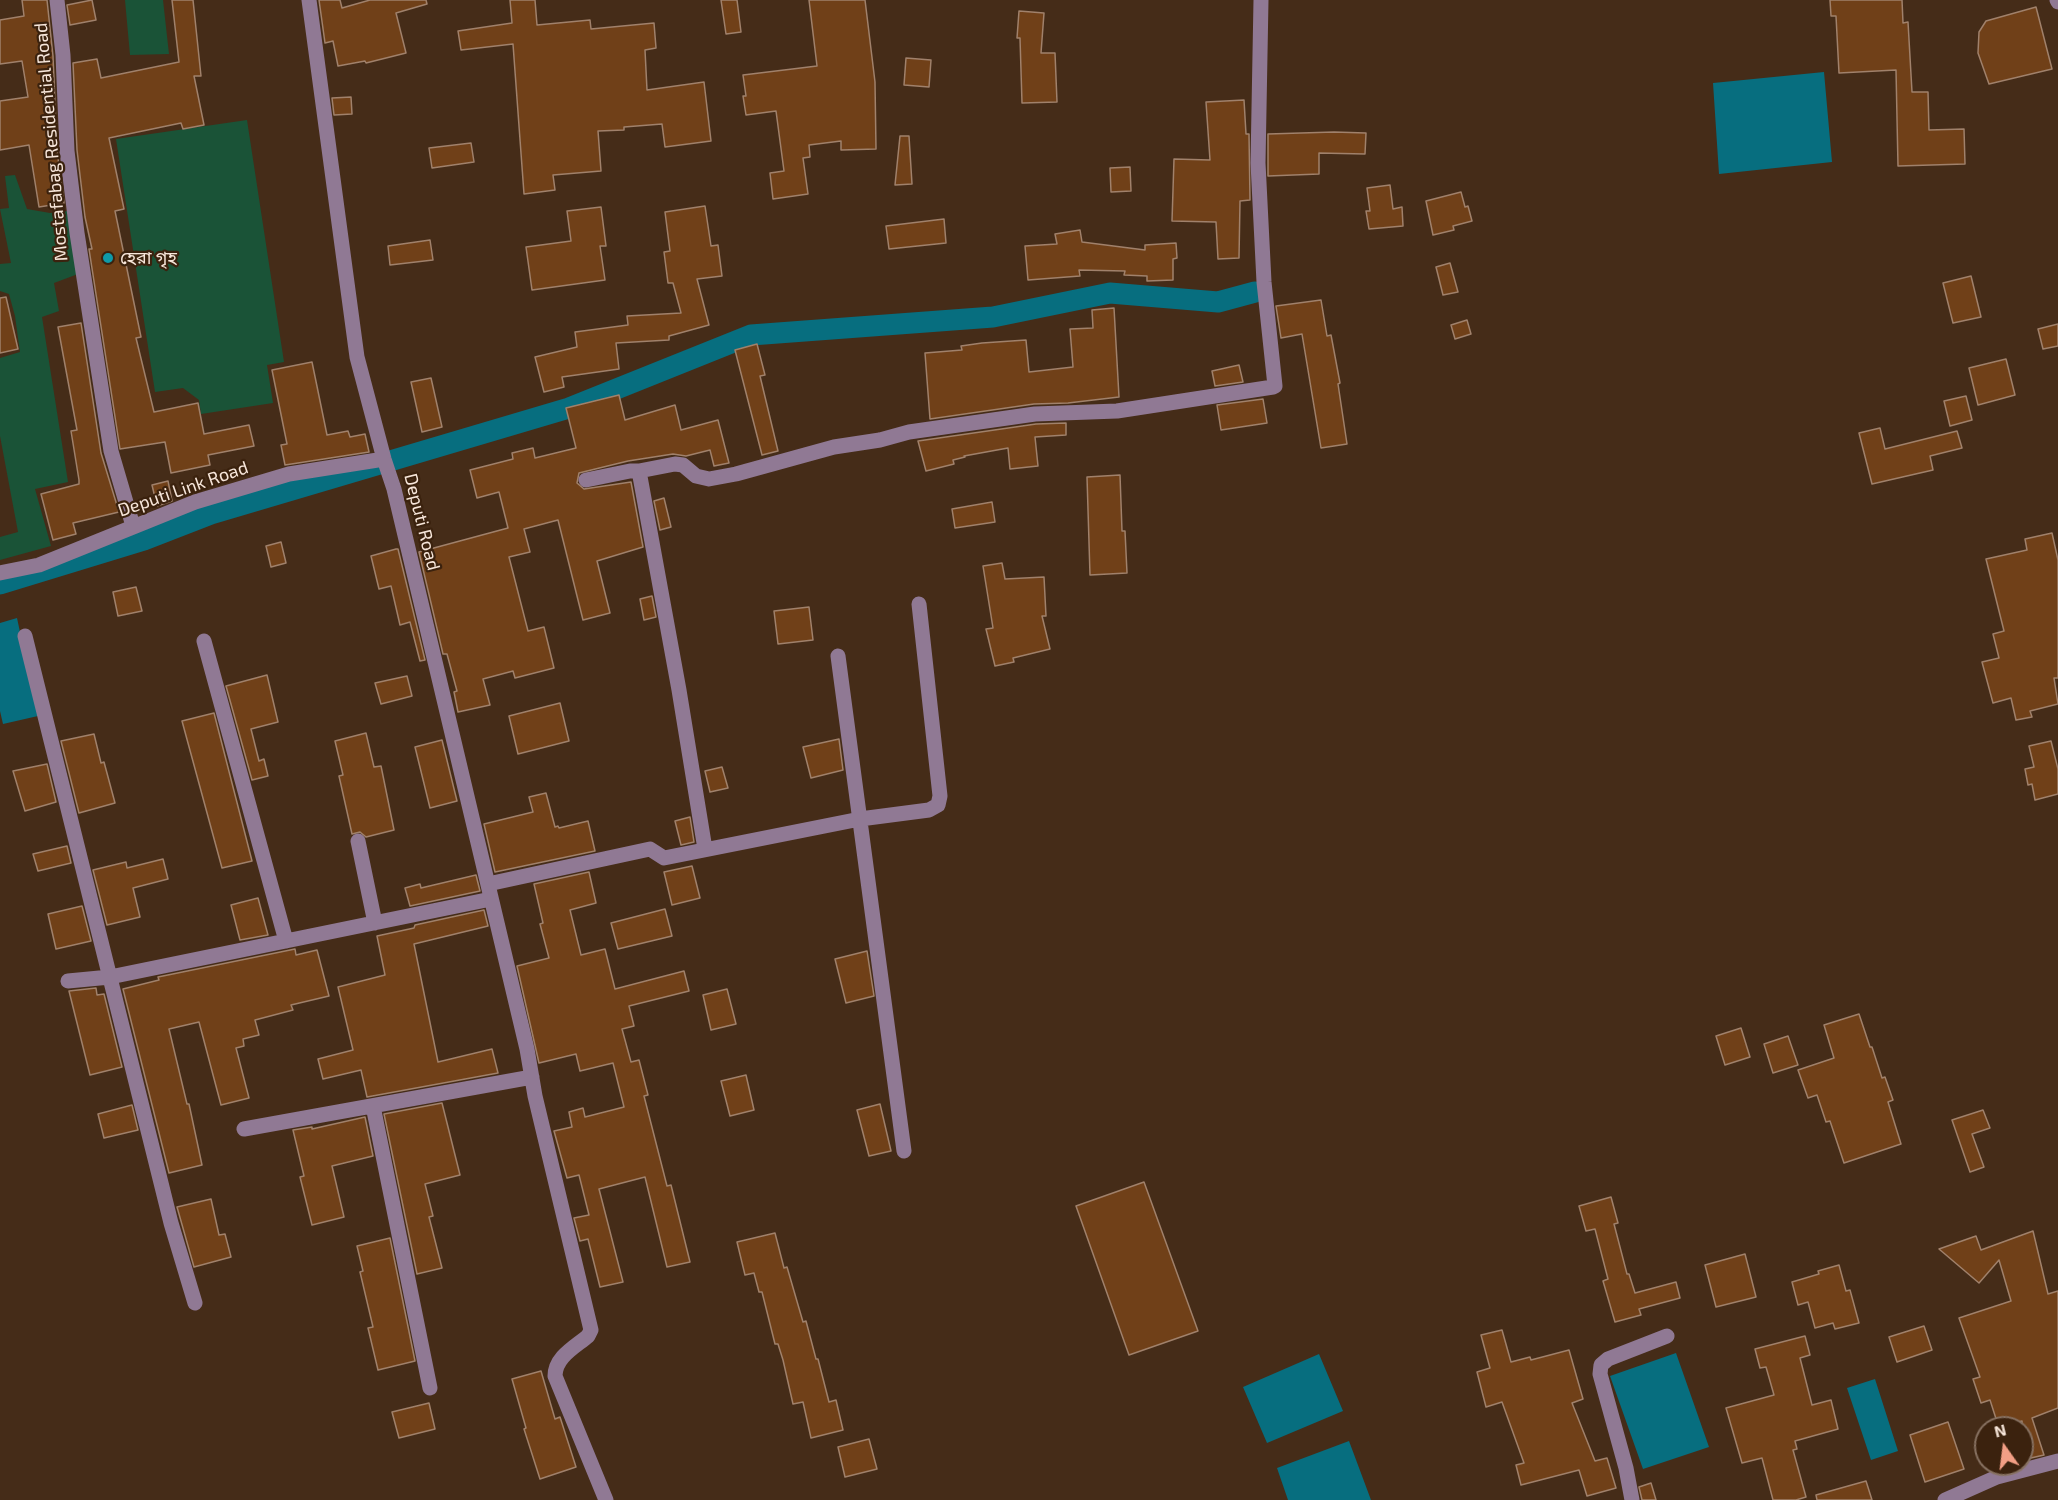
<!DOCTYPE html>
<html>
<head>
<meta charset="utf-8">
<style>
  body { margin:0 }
  #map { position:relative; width:2058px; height:1500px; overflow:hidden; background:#452c18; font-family:"Exo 2",sans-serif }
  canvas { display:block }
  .north { position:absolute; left:1974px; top:1416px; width:60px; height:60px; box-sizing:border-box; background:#3b220e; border:2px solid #867060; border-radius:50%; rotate:346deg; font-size:16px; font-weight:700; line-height:24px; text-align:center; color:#f7e6da }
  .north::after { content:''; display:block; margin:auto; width:21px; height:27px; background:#f39f85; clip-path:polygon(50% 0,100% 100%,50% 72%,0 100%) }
</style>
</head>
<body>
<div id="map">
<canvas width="2058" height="1500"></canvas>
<div class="north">N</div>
</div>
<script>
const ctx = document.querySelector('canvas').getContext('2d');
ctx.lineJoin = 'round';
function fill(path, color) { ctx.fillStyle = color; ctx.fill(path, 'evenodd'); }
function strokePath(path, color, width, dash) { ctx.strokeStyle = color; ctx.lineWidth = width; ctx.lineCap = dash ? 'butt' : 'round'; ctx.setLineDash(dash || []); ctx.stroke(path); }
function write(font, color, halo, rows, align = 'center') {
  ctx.font = font + ' "Exo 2","Noto Sans Bengali",sans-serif'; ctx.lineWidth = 4.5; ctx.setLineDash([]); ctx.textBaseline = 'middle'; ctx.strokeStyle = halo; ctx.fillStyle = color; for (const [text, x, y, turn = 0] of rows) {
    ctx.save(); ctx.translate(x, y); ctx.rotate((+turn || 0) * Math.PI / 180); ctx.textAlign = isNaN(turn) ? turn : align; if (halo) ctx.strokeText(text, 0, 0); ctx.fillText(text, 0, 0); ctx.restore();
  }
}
const green = new Path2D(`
  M125,0H163L169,54L130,55Z
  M247,120L284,362L267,365L273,403L201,414L199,400L183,388L155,392L116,139Z
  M15,175L27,209L50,213L67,211L78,274L54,283L59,311L42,317L68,482L35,489L51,546L0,560V537L18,532L0,436V358L20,352L15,316L9,294L0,291V264L11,263L0,209L9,208L5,176Z`);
const water = new Path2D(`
  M1824,72L1832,162L1719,174L1713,83Z
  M17,618L38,716L3,724L0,711V623Z
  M1676,1353L1709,1447L1643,1469L1610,1376Z
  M1319,1354L1343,1411L1267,1443L1243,1387Z
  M1875,1379L1898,1451L1871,1460L1847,1388Z
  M1349,1441L1371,1500H1288L1277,1468Z`);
const canal = new Path2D(`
  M0,584L144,540L211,514L569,408L751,335L993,317L1110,293L1218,302L1255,292`);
const building = new Path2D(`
  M22,0H47L53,56L57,151L64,203L39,207L29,145L0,150V101L28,97L22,61L0,64V20L24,16Z
  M92,0L96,20L70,25L67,5Z
  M172,0H193L201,76H194L204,125L183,129L181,123L109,138L124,209L115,211L141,337L136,338L154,412L198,403L204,434L249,425L254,446L208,455L210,465L171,473L165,442L120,449L89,249H92L85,217L77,150L73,63L97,59L101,78L179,62Z
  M319,0H340L342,8L370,0H426L427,4L396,13L406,53L366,63L365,61L338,66L333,41L325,43Z
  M510,0H535L537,25L590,20L591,29L654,23L656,48L645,50L647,90L704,82L711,141L665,147L662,124L624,127V130L598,131L601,171L553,175L555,190L524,194L513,44L461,50L458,31L512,23Z
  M721,0H737L741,32L726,34Z
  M809,0H865L875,82L876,149L841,150V141L809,145L810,157L803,158L808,194L773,199L770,173L784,171L776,111L746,115L743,96H746L743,75L817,66Z
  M1830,0H1902L1903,23L1908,22L1912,92H1928L1929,130L1964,129L1965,164L1898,166L1896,70L1839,73L1836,16H1831Z
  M2036,7L2052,69L1989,84L1978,53L1979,32L1986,21Z
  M1019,11L1044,13L1041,53H1055L1057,102L1022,103L1020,38H1017Z
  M906,58L931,60L929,87L904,85Z
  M351,97L352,114L334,115L332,98Z
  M1244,100L1246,134H1249L1250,200L1240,201L1239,258L1218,259L1216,222L1172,221L1174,159L1210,160L1206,102Z
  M1334,132L1366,133L1365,154L1319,153V174L1268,176V134Z
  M900,136H909L912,184L895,185Z
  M471,143L474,162L432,168L429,148Z
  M1130,167L1131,191L1111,192L1110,168Z
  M1390,185L1393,209L1402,207L1403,226L1369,229L1366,211H1370L1367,188Z
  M1461,192L1465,207L1468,206L1472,221L1453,226L1454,230L1433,235L1426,201Z
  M705,206L711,246L718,245L722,276L697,279L709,325L669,336V340L616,343L619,369L562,377L564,387L544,392L535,357L577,347L575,332L628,325L627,316L681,313L673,283H668L664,252L670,251L665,212Z
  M601,207L606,246H600L605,280L532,290L526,247L571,241L567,211Z
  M944,219L946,243L889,249L886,226Z
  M1080,230L1082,242L1145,250V245L1176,243L1177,258L1173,259V280L1147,281V276L1124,275L1125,271L1079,270L1080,276L1028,280L1025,246L1057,244L1055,234Z
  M430,240L433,260L390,265L388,246Z
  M1450,263L1458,292L1443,295L1436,267Z
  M1971,276L1981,317L1953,323L1943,283Z
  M6,297L18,349L0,353V298Z
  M1321,300L1327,336L1331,335L1340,383L1338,384L1347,444L1321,448L1302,334L1281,338L1276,306Z
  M1114,308L1119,397L1068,403L1034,404L930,419L925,353L962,350L961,346L982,343L1026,340L1029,372L1073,367L1070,329L1093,328L1092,310Z
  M1467,320L1471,334L1455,339L1451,325Z
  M81,323L101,453L119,512L73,523L76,534L53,540L41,494L79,484V480L71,431L77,430L58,327Z
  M2058,324V346L2043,349L2038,329Z
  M757,344L765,375L760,376L778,451L762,455L735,350Z
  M2006,359L2015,395L1978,405L1969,368Z
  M312,362L327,435L348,431L350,437L365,434L369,452L285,465L281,445L287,444L272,370Z
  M1239,365L1243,382L1215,386L1212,371Z
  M431,378L442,427L422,432L411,382Z
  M619,395L625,420L675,405L681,430L718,420L729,463L714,466L710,450L686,456L673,454L628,461L579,473L577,483L584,489L631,482L643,547L597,561L610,613L583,620L558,520L524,529L530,552L509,557L528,631L544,627L554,668L515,678L513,671L483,679L490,705L458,712L454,692L457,691L447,654H443L419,552L508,528L499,492L477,498L470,470L513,459L512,453L533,448L535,458L576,448L566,408Z
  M1966,396L1972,420L1950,426L1944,401Z
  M1263,399L1267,423L1221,430L1217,405Z
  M1066,423V435L1035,437L1038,466L1010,469L1008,448L964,456L965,457L953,460L954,464L926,471L918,441L1036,424Z
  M1880,428L1885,449L1957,431L1962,448L1930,456L1933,470L1872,484L1859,433Z
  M1120,475L1122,531H1125L1127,573L1090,575L1087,477Z
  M168,481L172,501L157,506L152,485Z
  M664,498L671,527L660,530L654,501Z
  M992,502L995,522L955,528L952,509Z
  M2052,533L2058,560V678H2054L2058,704L2030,711L2032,717L2016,720L2011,698L1993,703L1982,662L1999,658L1993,634L2004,631L1986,559L2027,550L2025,539Z
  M281,542L286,563L271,567L266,546Z
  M396,549H398L425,660L420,661L410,622L400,625L391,586L379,589L371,556Z
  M1002,563L1005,579L1044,577L1046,616H1042L1050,649L1013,658L1014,662L995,666L986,629L993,628L983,566Z
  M136,587L142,611L118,616L113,592Z
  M652,596L656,617L644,620L640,599Z
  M809,607L813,640L778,644L774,611Z
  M267,675L278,722L251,729L259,761L264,759L268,776L252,780L226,686Z
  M407,676L412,696L381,704L375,683Z
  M560,703L569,741L518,754L509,716Z
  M214,713L252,861L222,868L182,721Z
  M366,733L374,767L381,766L394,830L366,837L360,832L352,834L339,776L343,775L335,741Z
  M94,734L101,763L104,762L115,803L79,813L61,741Z
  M839,739L843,770L811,778L803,747Z
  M442,740L457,801L430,808L415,747Z
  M2051,741L2058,769V794L2035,800L2032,784L2028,785L2025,769L2034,767L2029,746Z
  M47,764L56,802L25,811L13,771Z
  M722,767L728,788L710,792L705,771Z
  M546,793L555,827L558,826L559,828L588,821L595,851L495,872L484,824L533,812L529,797Z
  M690,817L694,842L681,845L675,821Z
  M67,846L71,863L38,871L33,854Z
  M163,859L168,879L133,888L140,917L107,925L93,870L126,862L127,868Z
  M692,866L700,898L672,905L664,872Z
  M589,872L596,903L570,910L581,955L605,949L615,989L684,971L689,991L629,1006L634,1026L622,1029L631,1062L639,1060L648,1095L644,1096L667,1186L671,1185L690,1262L667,1267L645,1177L599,1189L623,1282L600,1287L588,1239L580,1241L574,1218L589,1215L579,1175L567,1178L554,1131L572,1127L569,1112L583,1108L585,1117L624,1107L613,1063L580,1071L576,1054L539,1063L517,966L549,958L540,924L543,923L534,884Z
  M476,875L480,891L410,906L405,888L420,884L421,888Z
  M258,898L268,935L240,940L231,905Z
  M82,906L91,941L56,949L48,914Z
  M665,909L672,936L618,949L611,923Z
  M484,910L488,926L414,944L438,1062L492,1049L498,1073L367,1097L361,1070L323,1079L318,1059L353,1050L338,987L385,975L377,936L414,928L415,925Z
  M295,949L296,955L317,950L329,996L291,1005L293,1010L255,1020L259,1035L243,1039L244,1046L236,1048L249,1098L221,1105L199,1022L169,1029L187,1104H189L202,1165L169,1173L123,989L159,980L158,977Z
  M867,951L874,996L846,1003L835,959Z
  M96,988L97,995L104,994L122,1067L90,1075L69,991Z
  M727,989L736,1024L711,1030L703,995Z
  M1859,1014L1870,1047H1872L1882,1078L1885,1077L1893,1100L1888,1102L1901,1144L1844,1163L1830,1121L1826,1122L1817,1095L1808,1098L1798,1070L1834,1058L1824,1025Z
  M1741,1028L1750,1057L1725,1065L1716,1036Z
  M1788,1036L1798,1065L1773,1073L1764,1044Z
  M746,1075L754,1110L730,1116L721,1081Z
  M442,1103L460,1175L425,1184L433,1216L429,1217L442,1268L417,1274L384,1114Z
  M880,1104L891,1151L869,1156L857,1110Z
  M132,1105L138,1130L104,1138L98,1114Z
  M1983,1110L1990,1128L1972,1134L1984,1167L1970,1172L1952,1120Z
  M365,1117L373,1156L332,1166L344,1217L312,1225L300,1177L304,1176L293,1130L312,1127V1129Z
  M1144,1182L1198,1331L1129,1355L1076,1206Z
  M1611,1197L1618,1223L1614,1224L1627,1274H1629L1635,1293L1676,1282L1680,1298L1639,1309L1641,1315L1615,1322L1603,1281L1608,1279L1595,1229L1586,1231L1579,1206Z
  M211,1199L219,1235L225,1234L231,1257L194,1267L177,1207Z
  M2033,1231L2048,1294L2058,1291V1408L2032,1418L2044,1455L2022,1460V1421L1999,1428L1990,1400L1981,1403L1973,1379L1980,1377L1959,1318L2011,1301L1999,1260L1979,1283L1939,1249L1976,1236L1981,1250Z
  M775,1233L784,1268L787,1267L803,1322L806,1321L816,1359H818L829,1402L836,1400L843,1430L811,1438L803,1402L793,1404L783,1360L778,1344H775L762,1292H759L754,1273L745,1275L737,1242Z
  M390,1238L415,1361L378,1370L368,1328L373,1327L360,1272L363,1271L357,1246Z
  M1745,1254L1756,1297L1716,1307L1705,1265Z
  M1839,1265L1846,1291L1850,1290L1859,1323L1835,1329L1833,1323L1815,1328L1808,1302L1798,1305L1792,1282L1819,1274L1818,1271Z
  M1924,1326L1932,1350L1897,1362L1889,1337Z
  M1502,1330L1511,1362L1530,1357L1531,1360L1569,1350L1583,1399L1572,1403L1595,1461L1607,1458L1616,1488L1587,1496L1579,1470L1521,1485L1516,1465L1524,1463L1502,1402L1486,1407L1477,1372L1490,1368L1481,1335Z
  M1805,1336L1810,1355L1800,1358L1812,1405L1831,1400L1838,1429L1795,1441L1797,1449L1793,1450L1806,1497L1796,1500H1773L1762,1458L1742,1463L1726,1408L1774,1395L1766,1367L1760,1368L1755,1349Z
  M541,1371L555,1419L560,1417L576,1467L540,1479L524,1429L526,1428L512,1379Z
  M429,1403L435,1429L399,1438L392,1412Z
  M1948,1422L1964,1469L1925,1482L1910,1435Z
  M869,1439L877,1469L845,1477L838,1447Z
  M1866,1481L1872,1500H1817L1816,1495Z
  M1651,1483L1656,1500H1642L1639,1487Z`);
const minor = new Path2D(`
  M57,0L63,55L67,151L77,233L111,451L133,526
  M309,0L357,357L384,459L394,489L527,1049L535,1096L591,1330L588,1336C575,1347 555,1357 555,1376L606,1500
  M2057,0L2058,2
  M639,471L679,690L705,849
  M586,480L630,471H639L675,464L683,465L696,476L709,479L736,474L834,447L880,440L909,432L1035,414L1117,411L1273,387L1275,386L1264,282L1258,163L1261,0
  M0,573L39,565L195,502L289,474L384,459
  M25,636L171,1223L195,1303
  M204,641L286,941
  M838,656L904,1151
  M358,841L375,923
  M488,884L650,849L664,858L860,819L929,810L938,805L940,796L919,604
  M68,981L110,977L491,899
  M373,1106L430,1388
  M244,1129L532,1077
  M1632,1500L1626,1468L1600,1374L1601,1365L1608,1359L1667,1336
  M1945,1500L1997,1477L2058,1461`);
const markers = [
  [108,258,6,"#0f9aa8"]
];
const streetNames = [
  ["Mostafabag Residential Road",51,142,-95],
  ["Deputi Link Road",183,489,-19],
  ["Deputi Road",422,522,76]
];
const poiNames = [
  ["হেরা গৃহ",120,258]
];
fill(green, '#1a5337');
fill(water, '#076e7f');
strokePath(canal, '#076e7f', 21);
fill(building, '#704018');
strokePath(building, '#a0816b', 1.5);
strokePath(minor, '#907994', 15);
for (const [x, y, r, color] of markers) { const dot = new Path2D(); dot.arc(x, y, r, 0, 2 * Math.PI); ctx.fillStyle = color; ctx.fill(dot); strokePath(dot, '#3b220e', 2); }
write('18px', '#f7e6da', '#3b220e', streetNames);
write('18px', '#f7e6da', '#3b220e', poiNames, 'left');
</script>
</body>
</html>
